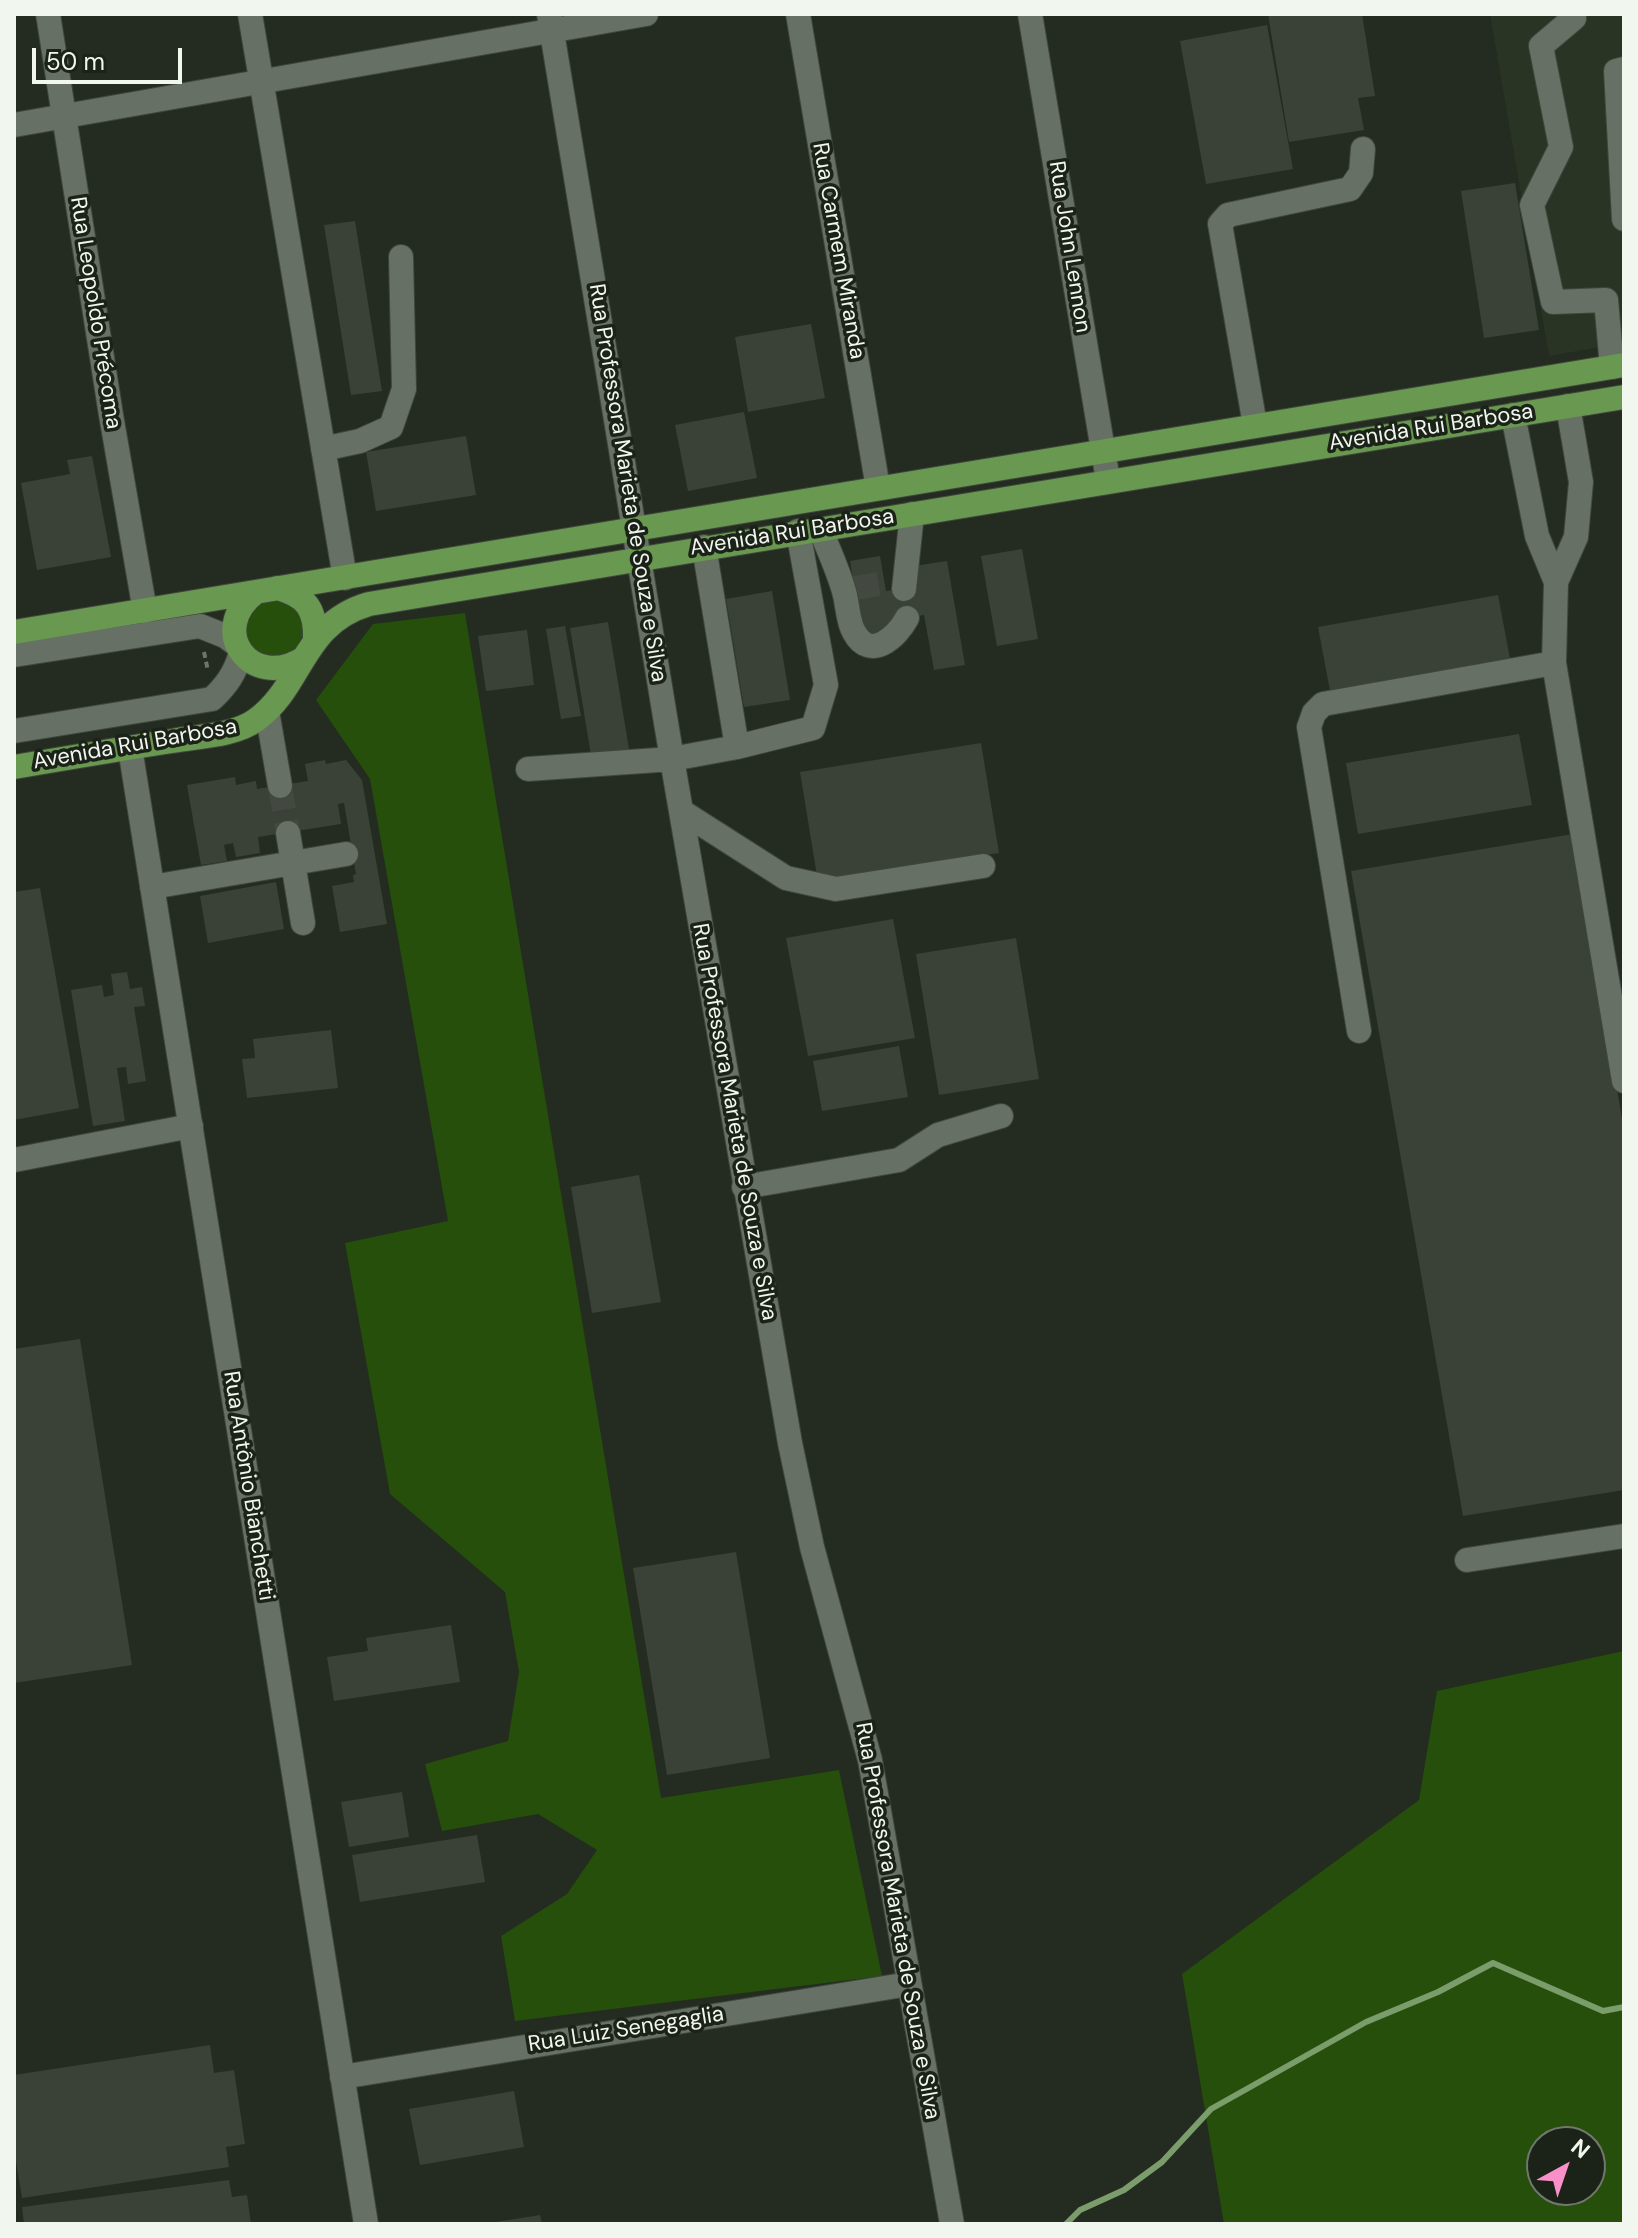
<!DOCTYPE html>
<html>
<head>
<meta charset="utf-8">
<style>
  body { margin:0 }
  #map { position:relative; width:1638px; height:2238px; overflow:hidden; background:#242b21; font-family:"DM Sans",sans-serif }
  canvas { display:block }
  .frame { position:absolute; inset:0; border:16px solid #f1f6ef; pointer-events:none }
  .north { position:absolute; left:1526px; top:2126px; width:80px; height:80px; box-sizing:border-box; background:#1b2218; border:2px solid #71776e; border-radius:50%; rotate:40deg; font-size:22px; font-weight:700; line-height:32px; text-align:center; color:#f1f6ef }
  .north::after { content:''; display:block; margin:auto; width:28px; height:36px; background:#f990ca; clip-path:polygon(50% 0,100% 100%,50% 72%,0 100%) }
  .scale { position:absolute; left:32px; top:48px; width:150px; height:36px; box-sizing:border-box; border:4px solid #f1f6ef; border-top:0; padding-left:10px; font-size:24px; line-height:28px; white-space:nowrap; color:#f1f6ef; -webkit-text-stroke:6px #1b2218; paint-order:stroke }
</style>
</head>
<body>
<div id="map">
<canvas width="1638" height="2238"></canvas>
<div class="frame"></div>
<div class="north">N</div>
<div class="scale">50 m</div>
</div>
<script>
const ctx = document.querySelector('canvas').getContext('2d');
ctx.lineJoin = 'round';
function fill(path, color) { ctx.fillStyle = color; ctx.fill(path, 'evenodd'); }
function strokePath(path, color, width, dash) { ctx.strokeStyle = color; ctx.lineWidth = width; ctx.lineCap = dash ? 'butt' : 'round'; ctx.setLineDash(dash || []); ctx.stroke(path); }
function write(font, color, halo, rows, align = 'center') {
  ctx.font = font + ' "DM Sans",sans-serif'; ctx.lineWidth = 7; ctx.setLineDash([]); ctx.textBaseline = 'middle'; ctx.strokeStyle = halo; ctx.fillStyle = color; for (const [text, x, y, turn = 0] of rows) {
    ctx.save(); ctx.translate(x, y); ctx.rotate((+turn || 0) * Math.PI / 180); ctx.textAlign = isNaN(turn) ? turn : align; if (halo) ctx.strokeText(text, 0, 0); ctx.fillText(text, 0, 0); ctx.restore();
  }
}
const built = new Path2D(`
  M1490,14H1624V343L1549,356Z`);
const green = new Path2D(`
  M267,597L292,601L307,622L301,647L278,659L254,650L247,639L245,627L248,614Z
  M465,613L661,1798L839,1770L882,1976L515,2021L501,1936L567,1894L597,1850L538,1814L442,1831L425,1764L508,1741L519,1672L505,1592L390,1494L345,1243L448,1221L370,779L316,700L373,624Z
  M1624,1651V2224H1224L1182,1974L1419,1800L1437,1691ZM1542,2142H1590V2190H1542Z`);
const stream = new Path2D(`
  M1066,2224L1080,2210L1124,2190L1162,2162L1211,2109L1366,2022L1438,1992L1493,1963L1603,2011L1624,2007`);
const building = new Path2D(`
  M1268,14H1362L1375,96L1358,98L1364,130L1289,142Z
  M1267,25L1293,169L1206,184L1180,41Z
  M1515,183L1539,330L1484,338L1461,191Z
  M355,221L382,391L351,395L324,225Z
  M811,324L825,398L748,412L735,337Z
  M744,412L757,478L688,491L675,425Z
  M466,436L476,495L376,511L366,452Z
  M92,456L111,557L37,570L21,483L70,474L67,460Z
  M1022,549L1038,639L997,646L981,556Z
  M880,556L886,591L918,586L914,566L947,561L965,665L934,670L924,615L890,621L893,634L863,639L850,561Z
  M772,591L790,700L744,707L726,599Z
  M1498,595L1511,664L1331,696L1318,627Z
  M608,622L630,755L592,761L570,628Z
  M565,626L581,716L561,719L546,629Z
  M527,630L534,685L486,691L478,636Z
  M1519,734L1532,805L1358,834L1346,763Z
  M981,743L999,853L818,882L800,772Z
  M325,760L326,764L346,760L362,780L387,924L340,932L332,886L354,882L353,875L356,874L344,803L338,804L341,824L258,837L260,853L236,857L233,843L224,845L227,861L201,865L187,785L235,777L236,785L256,781L257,789L308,781L305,764Z
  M1573,834L1624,1130V1490L1463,1516L1351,871Z
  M276,882L284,929L208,943L200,896Z
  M40,888L79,1108L14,1120V892Z
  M893,919L915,1038L808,1056L786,938Z
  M1016,938L1039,1079L939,1095L916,954Z
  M127,972L130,989L142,987L145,1006L134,1007L146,1081L128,1084L126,1067L117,1068L125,1121L93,1126L71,990L102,985L104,997L114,995L111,974Z
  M331,1030L338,1088L247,1098L242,1059L255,1058L253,1039Z
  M899,1046L908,1097L822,1111L813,1061Z
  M639,1175L661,1302L592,1313L571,1187Z
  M80,1339L132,1665L14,1683V1349Z
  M736,1552L770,1758L667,1775L633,1568Z
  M451,1625L460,1682L334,1701L327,1657L368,1651L366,1638Z
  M402,1792L409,1837L349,1847L341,1802Z
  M477,1835L485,1882L360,1902L352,1855Z
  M210,2045L214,2073L234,2070L245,2144L226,2147L229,2167L22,2198L14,2149V2075Z
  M514,2091L524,2147L420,2165L409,2109Z
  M229,2180L232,2197L247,2195L251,2224H24L22,2207Z
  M540,2215L542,2224H496V2222Z`);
const minorTunnel = new Path2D(`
  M855,588L885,583
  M280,786L288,833`);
const path = new Path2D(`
  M204,652L208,671`);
const minor = new Path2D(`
  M48,14L111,415L145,611
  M250,14L345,578
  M549,14L672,759L790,1443L812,1547L870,1760L952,2224
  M798,14L878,488
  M1030,14L1108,480
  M1573,14L1574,18L1541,46L1561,147L1532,205L1553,302L1606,300L1612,367
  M1624,69L1616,71L1624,219
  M14,125L646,14
  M1568,406L1581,482L1576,537L1556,582L1554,663L1624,1081
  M1513,415L1537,536L1556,582
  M1255,425L1220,224L1228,215L1350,189L1361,173L1363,149
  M323,449L360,441L391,427L404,389L401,257
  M820,529C828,548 837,568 843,588C848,602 847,620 854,632C870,662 897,637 907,618
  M904,589L912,514
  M14,655L200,626L225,636L236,644
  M267,711L280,786
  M14,731L212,699C227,685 235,673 241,653
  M737,747L813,728L826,685L798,531
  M130,748L366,2224
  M528,769L672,759L737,747L704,547
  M681,811L786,878L836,889L983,866
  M288,833L303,923
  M152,887L346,854
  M1359,1031L1309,727L1314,713L1323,704L1554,663
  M14,1160L191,1126
  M744,1187L899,1160L938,1135L1001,1116
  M1467,1560L1624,1536
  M342,2077L909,1984`);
const major = new Path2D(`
  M277,588C307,596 316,610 315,640
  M256,592C206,630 251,692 304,658
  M14,632L1624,365
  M14,767C67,758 120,749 172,741C198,736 234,736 256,720C304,685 301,624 369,604L1624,397`);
const streetNames = [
  ["Rua John Lennon",1069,247,81],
  ["Rua Carmem Miranda",838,251,80],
  ["Rua Leopoldo Précoma",95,313,81],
  ["Avenida Rui Barbosa",1431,428,-9],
  ["Rua Professora Marieta de Souza e Silva",627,483,81],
  ["Avenida Rui Barbosa",792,533,-9],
  ["Avenida Rui Barbosa",135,745,-10],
  ["Rua Professora Marieta de Souza e Silva",734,1122,80],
  ["Rua Antônio Bianchetti",248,1486,81],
  ["Rua Professora Marieta de Souza e Silva",897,1921,80],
  ["Rua Luiz Senegaglia",626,2030,-9]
];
fill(built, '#293424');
fill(green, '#254f0a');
strokePath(stream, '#7b9c6b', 6);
fill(building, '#3a4237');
strokePath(minorTunnel, '#434940', 24, [24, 12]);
strokePath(minor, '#3f463c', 26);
strokePath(major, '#3f463c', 26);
strokePath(path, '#6e746b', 4, [6, 4]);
strokePath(minor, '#677064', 24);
strokePath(major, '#699851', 24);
write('22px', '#f1f6ef', '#1b2218', streetNames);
</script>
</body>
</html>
